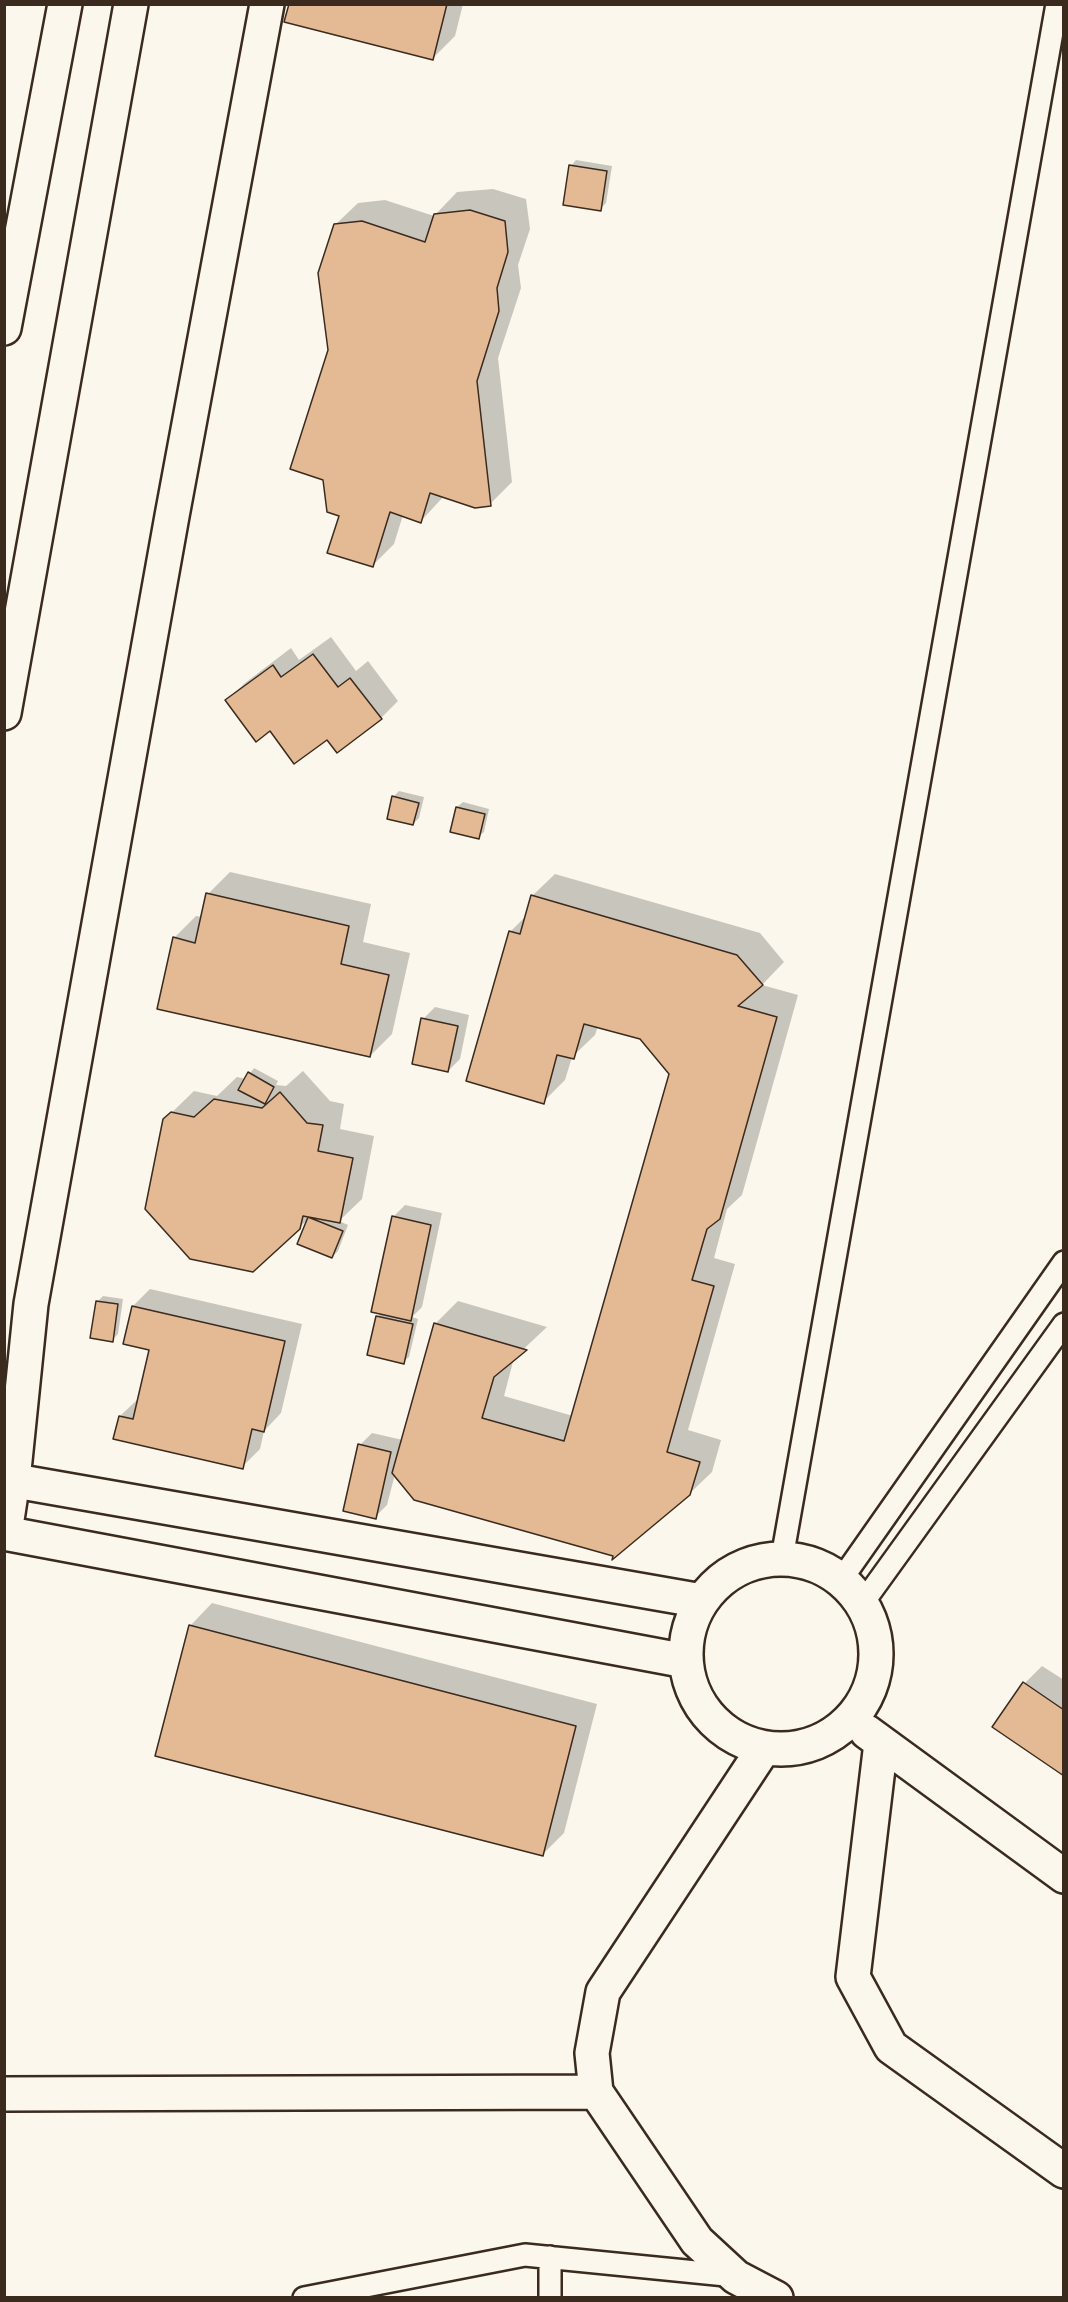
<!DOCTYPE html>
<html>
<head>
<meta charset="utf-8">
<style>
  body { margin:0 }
  #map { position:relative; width:1068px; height:2302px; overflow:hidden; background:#fbf7ec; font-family:Dekko,sans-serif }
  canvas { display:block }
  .frame { position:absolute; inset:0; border:6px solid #3b2a1e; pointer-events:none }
</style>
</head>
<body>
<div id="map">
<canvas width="1068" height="2302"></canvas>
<div class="frame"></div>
</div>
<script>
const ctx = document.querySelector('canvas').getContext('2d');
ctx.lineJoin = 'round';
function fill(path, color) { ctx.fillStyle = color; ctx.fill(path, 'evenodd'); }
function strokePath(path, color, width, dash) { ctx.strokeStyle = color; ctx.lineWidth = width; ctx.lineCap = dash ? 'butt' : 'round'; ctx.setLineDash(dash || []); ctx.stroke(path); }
const shadow = new Path2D(`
  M290,4H463L455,36L433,58Z
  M576,160L612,166L606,203L600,209L571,166Z
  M493,189L526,199L530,229L518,265L521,288L498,358L512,482L490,504L444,496L421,521L403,515L394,544L372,566L340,515L329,350L335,225L358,203L385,200L434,216L457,192Z
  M331,637L356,671L368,661L398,701L381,718L327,738L270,729L227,700L245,683L291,648L299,660Z
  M399,791L424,797L419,818L413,824L393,797Z
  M463,802L489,809L484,832L478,837L457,807Z
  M230,872L371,904L363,942L410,953L392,1034L370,1056L174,938L196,916L203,917L208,894Z
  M555,874L760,933L784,962L762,985L798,995L742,1195L727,1209L714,1258L735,1264L688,1430L721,1440L712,1472L689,1494L395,1474L387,1505L375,1517L360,1445L372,1433L403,1440L436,1323L458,1301L547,1327L514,1358L504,1396L573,1416L670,1074L641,1038L598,1026L595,1035L572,1057L565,1080L543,1102L510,932L527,915L532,896Z
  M435,1007L469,1015L460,1059L448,1071L423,1019Z
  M254,1068L278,1081L276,1085L286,1086L303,1071L330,1101L344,1104L340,1129L374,1136L362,1199L339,1221L348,1225L338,1251L332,1257L309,1218L299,1228L164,1120L194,1091L217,1096L237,1077L246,1079Z
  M405,1205L442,1213L422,1307L412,1317L418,1319L409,1357L403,1362L377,1317L381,1313L393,1217Z
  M150,1289L302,1324L281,1413L264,1431L260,1449L242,1467L120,1416L138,1399L151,1349L133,1306Z
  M103,1296L123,1299L118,1334L112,1340L97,1302Z
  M212,1603L597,1704L564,1833L542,1855L190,1626Z
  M1042,1666L1064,1680V1774L994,1726L1025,1683Z`);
const building = new Path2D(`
  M289,4H447L433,60L284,22Z
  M569,165L607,171L601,211L563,205Z
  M470,210L505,221L508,252L497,288L499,311L477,381L491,506L475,508L430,493L421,523L390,512L373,567L327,553L339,516L327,512L323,480L290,469L328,350L318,273L334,224L362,221L425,242L434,214Z
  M313,654L338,687L350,678L382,719L337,753L327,740L294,764L270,731L256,742L225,700L273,665L281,677Z
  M392,796L419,803L413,825L387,819Z
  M456,807L485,814L479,839L450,832Z
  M206,893L349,926L341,964L389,975L370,1057L157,1009L173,937L195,943Z
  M531,895L737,955L763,985L738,1006L777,1017L720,1219L707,1229L692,1280L714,1286L667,1452L700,1462L690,1495L612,1560L613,1556L414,1500L392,1473L434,1323L527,1350L494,1377L482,1418L564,1441L669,1074L640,1039L584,1024L574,1059L557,1055L544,1104L466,1081L509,931L520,934Z
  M421,1018L458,1026L448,1072L412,1064Z
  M248,1072L274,1087L265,1104L238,1090Z
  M280,1092L307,1123L323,1125L318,1151L353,1158L340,1223L303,1216L300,1229L253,1272L190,1259L145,1209L163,1119L171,1112L194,1117L214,1099L262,1108Z
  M392,1216L431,1225L411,1321L371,1312Z
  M308,1217L343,1231L332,1258L297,1244Z
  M96,1301L118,1304L113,1342L90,1338Z
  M132,1306L285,1341L264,1432L252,1429L243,1469L113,1439L119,1416L133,1419L149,1350L123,1344Z
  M376,1316L413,1324L404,1364L367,1355Z
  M358,1444L391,1452L376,1519L343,1511Z
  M189,1625L576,1726L543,1856L155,1756Z
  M1023,1682L1064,1710V1776L992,1727Z`);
const service = new Path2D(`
  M782,1558L1057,4
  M841,1580L1064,1262
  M862,1604L1064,1324
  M304,2298L525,2255L736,2276
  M550,2298V2257`);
const minor = new Path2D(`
  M4,1479L702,1601
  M4,1533L686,1661
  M5,1533L13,1480L31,1304L172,516L267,4
  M686 1654a95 95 0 1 1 190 0a95 95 0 1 1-190 0Z
  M867,1732L1064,1876
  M881,1743L853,1977L891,2047L1064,2171
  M764,1748L603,1992L592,2053L596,2092L697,2241L736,2277L776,2298
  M4,2094L596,2092`);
const secondary = new Path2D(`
  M4,328L65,4
  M4,713L131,4`);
fill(shadow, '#0003');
fill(building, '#e4ba94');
strokePath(building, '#3b2a1e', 1.5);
strokePath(service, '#3b2a1e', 26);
strokePath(minor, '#3b2a1e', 38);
strokePath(secondary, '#3b2a1e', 38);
strokePath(service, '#fbf7ec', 21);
strokePath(minor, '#fbf7ec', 33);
strokePath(secondary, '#fbf7ec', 33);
</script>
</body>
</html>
